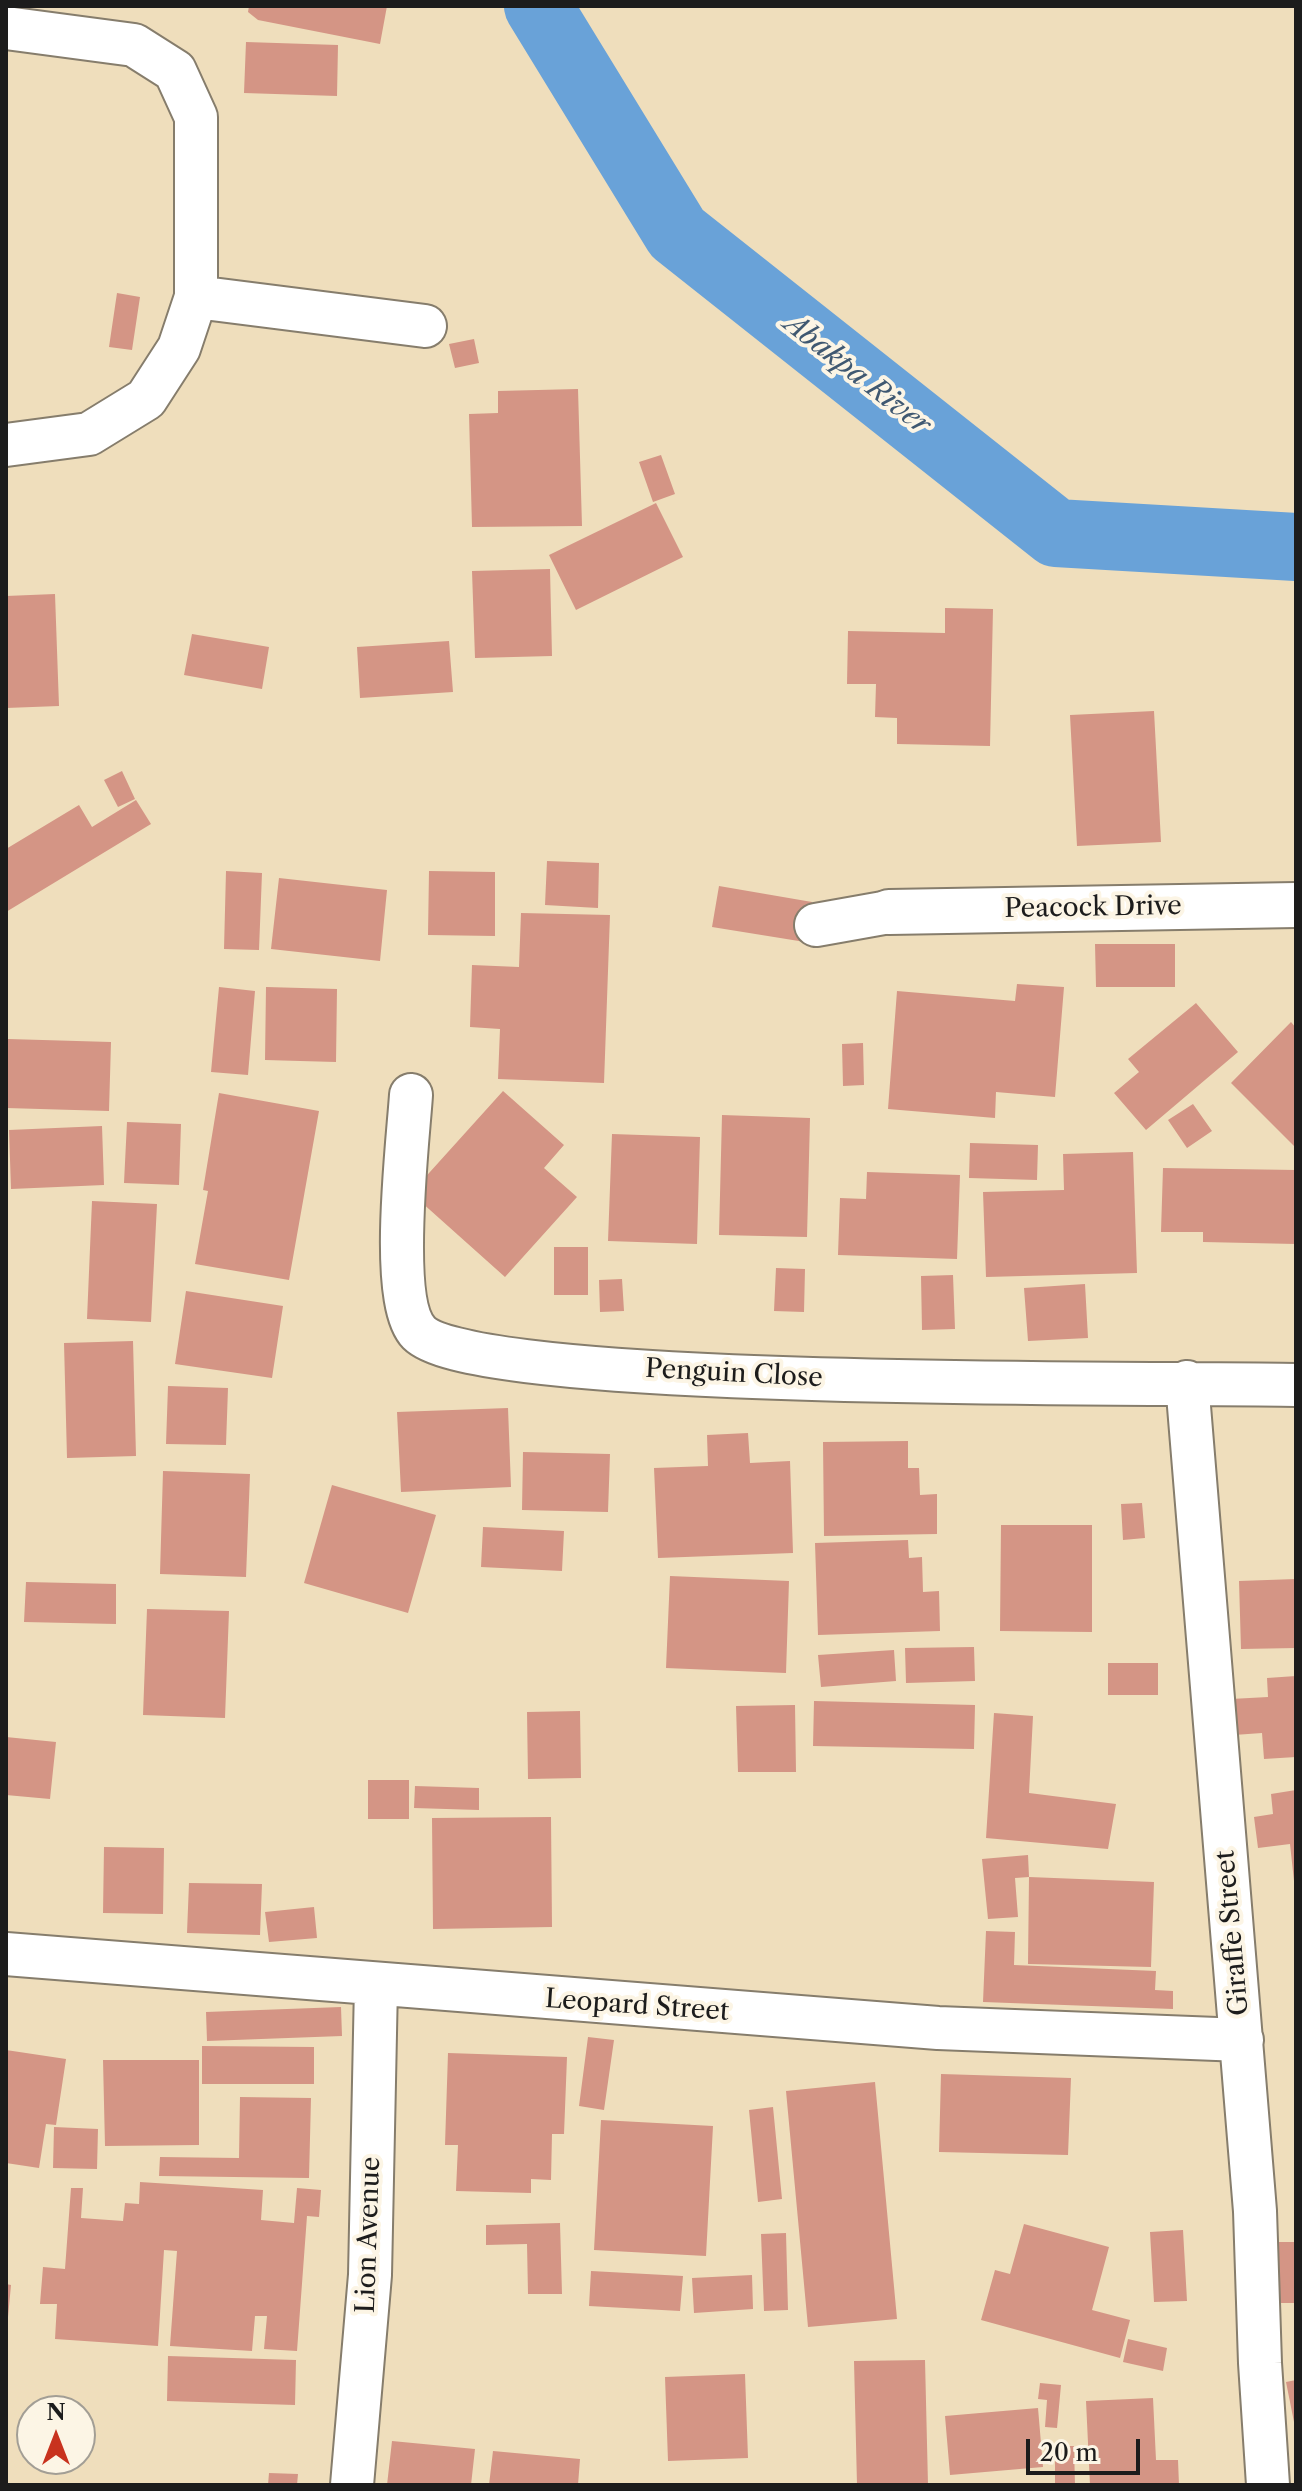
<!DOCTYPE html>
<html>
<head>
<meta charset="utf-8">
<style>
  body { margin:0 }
  #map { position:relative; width:1302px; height:2491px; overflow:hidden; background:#efdebc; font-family:"Libre Caslon Text",serif }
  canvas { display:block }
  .frame { position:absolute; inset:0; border:8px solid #1c1c1c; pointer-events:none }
  .north { position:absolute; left:16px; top:2395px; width:80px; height:80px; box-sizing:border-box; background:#fcf5e5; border:2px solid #a29e95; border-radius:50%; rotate:0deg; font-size:22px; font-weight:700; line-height:32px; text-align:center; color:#1c1c1c }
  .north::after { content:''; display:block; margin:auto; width:28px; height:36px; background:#c8321e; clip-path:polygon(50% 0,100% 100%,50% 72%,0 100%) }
  .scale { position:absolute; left:1026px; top:2439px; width:114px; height:36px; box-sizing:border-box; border:4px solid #1c1c1c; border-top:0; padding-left:10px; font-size:24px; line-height:28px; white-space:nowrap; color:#1c1c1c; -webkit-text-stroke:6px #fcf5e5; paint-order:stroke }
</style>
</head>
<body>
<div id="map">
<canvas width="1302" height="2491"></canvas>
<div class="frame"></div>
<div class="north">N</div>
<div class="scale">20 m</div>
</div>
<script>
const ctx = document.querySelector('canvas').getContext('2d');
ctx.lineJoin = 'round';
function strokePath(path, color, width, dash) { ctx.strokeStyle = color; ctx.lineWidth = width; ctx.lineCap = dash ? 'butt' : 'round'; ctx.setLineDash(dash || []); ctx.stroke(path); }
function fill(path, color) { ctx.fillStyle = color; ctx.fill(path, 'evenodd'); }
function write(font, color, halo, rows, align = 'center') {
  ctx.font = font + ' "Libre Caslon Text",serif'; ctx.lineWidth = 8; ctx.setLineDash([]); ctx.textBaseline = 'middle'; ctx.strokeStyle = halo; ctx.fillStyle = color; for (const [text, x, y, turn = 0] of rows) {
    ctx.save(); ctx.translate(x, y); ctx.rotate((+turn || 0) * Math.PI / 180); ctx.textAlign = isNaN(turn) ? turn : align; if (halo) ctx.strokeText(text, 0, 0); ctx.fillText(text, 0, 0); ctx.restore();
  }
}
const river = new Path2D(`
  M538,6L677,233L1056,533L1296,547`);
const building = new Path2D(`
  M249,6H387L380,44L258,20L248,12Z
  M246,42L338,45L337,96L244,93Z
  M117,293L140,297L132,350L109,347Z
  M474,339L479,363L455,368L449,344Z
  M578,389L582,526L472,527L469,414L498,413V391Z
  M661,455L675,494L653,502L639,462Z
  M656,503L683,557L576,610L549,555Z
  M550,569L552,656L475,658L472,571Z
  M55,594L59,706L6,708V596Z
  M945,608L993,609L990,746L897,744V718L875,717L876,684H847L848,631L945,633Z
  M192,634L269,647L262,689L184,675Z
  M449,641L453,692L360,698L357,647Z
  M1154,711L1161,842L1077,846L1070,715Z
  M122,771L135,799L118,807L104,780Z
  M136,800L151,824L6,912V849L79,805L92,827Z
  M547,861L599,863L598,908L545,905Z
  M226,871L262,873L259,950L224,949Z
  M429,871L495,872V936L428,935Z
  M279,878L387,890L380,961L271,949Z
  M719,886L812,902L805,942L712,927Z
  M521,913L610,915L604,1083L498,1079L500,1029L470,1027L472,965L519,967Z
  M1095,944H1175V987H1096Z
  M1017,984L1064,987L1055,1097L996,1092L995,1118L888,1109L897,991L1015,1001Z
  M219,987L255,991L248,1075L211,1072Z
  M266,987L337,989L336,1062L265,1060Z
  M1196,1003L1238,1052L1146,1130L1114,1093L1139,1072L1128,1059Z
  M1291,1022L1296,1028V1148L1231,1083Z
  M8,1039L111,1042L109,1111L6,1108Z
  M863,1043L864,1085L843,1086L842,1044Z
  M503,1091L564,1145L544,1168L577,1197L505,1277L411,1193Z
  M219,1093L319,1111L289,1280L195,1264L208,1191L203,1190Z
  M1193,1104L1212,1131L1187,1148L1168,1120Z
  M722,1115L810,1118L807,1237L719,1235Z
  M127,1122L181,1124L179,1185L124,1183Z
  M102,1126L104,1185L11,1189L9,1130Z
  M612,1134L700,1137L697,1244L608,1241Z
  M970,1143L1038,1145L1037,1180L969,1178Z
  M1133,1152L1137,1273L986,1277L983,1192L1064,1190L1063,1154Z
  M1163,1168L1296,1170V1244L1203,1242V1232H1161Z
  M867,1172L960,1175L957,1259L838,1255L840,1198L866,1199Z
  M92,1201L157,1204L151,1322L87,1319Z
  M554,1247H588V1295H554Z
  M776,1268L805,1269L804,1312L774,1311Z
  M953,1275L955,1329L922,1330L921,1276Z
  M622,1279L624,1311L600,1312L599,1280Z
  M1085,1284L1088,1338L1028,1341L1024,1288Z
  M186,1291L283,1306L272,1378L175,1364Z
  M133,1341L136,1456L67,1458L64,1343Z
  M168,1386L228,1388L226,1445L166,1444Z
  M508,1408L511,1487L401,1492L397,1412Z
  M748,1433L750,1463L790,1461L793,1553L658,1558L654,1468L708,1466L707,1435Z
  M908,1441V1468H919L920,1495L937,1494V1534L824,1536L823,1442Z
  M523,1452L610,1454L608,1512L522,1510Z
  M163,1471L250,1474L246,1577L160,1574Z
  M332,1485L436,1515L408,1613L304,1583Z
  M1142,1503L1145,1538L1123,1540L1121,1504Z
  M1001,1525H1092V1632L1000,1631Z
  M483,1527L564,1531L562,1571L481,1567Z
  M908,1540L909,1558L922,1557L923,1592L939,1591L940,1631L818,1635L815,1543Z
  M670,1576L789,1581L786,1673L666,1668Z
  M1296,1579V1648L1241,1649L1239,1581Z
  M26,1582L116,1584V1624L24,1622Z
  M147,1609L229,1611L225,1718L143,1715Z
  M974,1647L975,1681L906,1683L905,1648Z
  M894,1650L896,1681L821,1687L818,1655Z
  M1108,1663H1158V1695H1108Z
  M1296,1676V1757L1264,1759L1262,1733L1234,1735L1231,1699L1268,1697L1267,1678Z
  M814,1701L975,1705L974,1749L813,1746Z
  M795,1705L796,1772H738L736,1706Z
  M580,1711L581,1778L528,1779L527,1712Z
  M994,1713L1033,1716L1029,1793L1116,1804L1108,1849L986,1838Z
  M6,1737L56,1742L50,1799L6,1795Z
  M368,1780H409V1819H368Z
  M415,1786L479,1788V1810L414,1808Z
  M1296,1790V1881H1294L1290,1844L1258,1848L1254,1817L1273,1814L1271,1794Z
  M551,1817L552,1927L433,1929L432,1818Z
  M104,1847L164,1848L163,1914L103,1913Z
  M1028,1855L1029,1877L1154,1882L1151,1967L1028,1964L1029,1877L1015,1878L1018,1917L988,1919L982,1859Z
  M189,1883L262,1884L260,1935L187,1933Z
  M314,1907L317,1938L269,1942L265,1912Z
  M986,1931L1015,1932L1014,1965L1156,1971L1155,1990L1173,1991V2009L983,2002Z
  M341,2007L342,2036L207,2041L206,2012Z
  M588,2037L614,2040L604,2110L579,2106Z
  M202,2046L314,2047V2084H202Z
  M6,2050L66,2059L56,2125L46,2124L39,2168L6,2163Z
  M448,2053L567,2057L564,2134H552L551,2180L531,2179V2193L456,2191L458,2145H445Z
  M103,2060H199V2145L105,2146Z
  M941,2074L1071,2078L1068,2155L939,2152Z
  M875,2082L897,2319L808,2327L786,2091Z
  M240,2097L311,2098L309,2178L159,2176L160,2157L239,2158Z
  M773,2107L782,2199L758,2202L749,2110Z
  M601,2120L713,2126L706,2256L594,2250Z
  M54,2127L98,2129L97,2169L53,2168Z
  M140,2182L263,2190L261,2220L294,2223L297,2188L321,2190L319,2217L307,2216L297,2351L264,2349L267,2316H255L252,2351L170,2346L177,2251L164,2250L158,2346L55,2339L57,2304H40L43,2267L65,2269L71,2188H83L81,2218L123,2221L125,2203L139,2204Z
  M560,2223L562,2294H528L527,2244L486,2245V2225Z
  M1024,2224L1109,2247L1092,2310L1130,2320L1120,2358L981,2320L995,2270L1010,2274Z
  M1183,2230L1187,2301L1154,2302L1150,2232Z
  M786,2233L788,2310L764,2311L761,2234Z
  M1276,2242H1296V2303H1275Z
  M591,2271L683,2276L680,2311L589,2306Z
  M752,2275L753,2309L694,2313L692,2278Z
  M6,2284L11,2285L8,2317H6Z
  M1128,2339L1167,2348L1163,2371L1123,2362Z
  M168,2356L296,2360L295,2405L167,2401Z
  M925,2360L928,2485H857L854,2361Z
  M745,2374L748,2458L668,2461L665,2377Z
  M1296,2380V2422H1294L1286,2382Z
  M1040,2383L1061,2385L1057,2428L1045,2427L1047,2400L1038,2399Z
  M1153,2398L1156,2460H1178L1179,2485H1090L1086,2401Z
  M1038,2408L1043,2467L950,2475L945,2416Z
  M392,2441L475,2449L471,2485H387Z
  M1055,2446H1074L1075,2485H1055Z
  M493,2451L580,2459L578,2485H489Z
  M269,2473L298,2474L297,2485H268Z`);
const street = new Path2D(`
  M6,28L134,45L175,71L196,117V297L179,348L146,399L89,434L6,445
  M196,297L425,326
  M816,925L889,912
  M411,1095C408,1142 388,1301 419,1333C477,1391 1172,1382 1296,1385
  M1187,1382L1255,2211L1260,2363L1268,2485
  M6,1954L938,2028L1242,2040
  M352,2485L370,2275L376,1985`);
const secondary = new Path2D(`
  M889,912L1296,905`);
const streetNames = [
  ["Peacock Drive",1093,908,-1],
  ["Penguin Close",734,1374,3],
  ["Giraffe Street",1233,1933,-95],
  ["Leopard Street",637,2006,4],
  ["Lion Avenue",369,2235,-88]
];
const waterNames = [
  ["Abakpa River",857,375,38]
];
strokePath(river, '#69a2d8', 68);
fill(building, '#d49585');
strokePath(street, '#867d6c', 46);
strokePath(secondary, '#867d6c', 48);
strokePath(street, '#fff', 42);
strokePath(secondary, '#fff', 44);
write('26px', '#1c1c1c', '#fcf5e5', streetNames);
write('italic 28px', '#3f5871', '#fcf5e5', waterNames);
</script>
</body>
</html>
